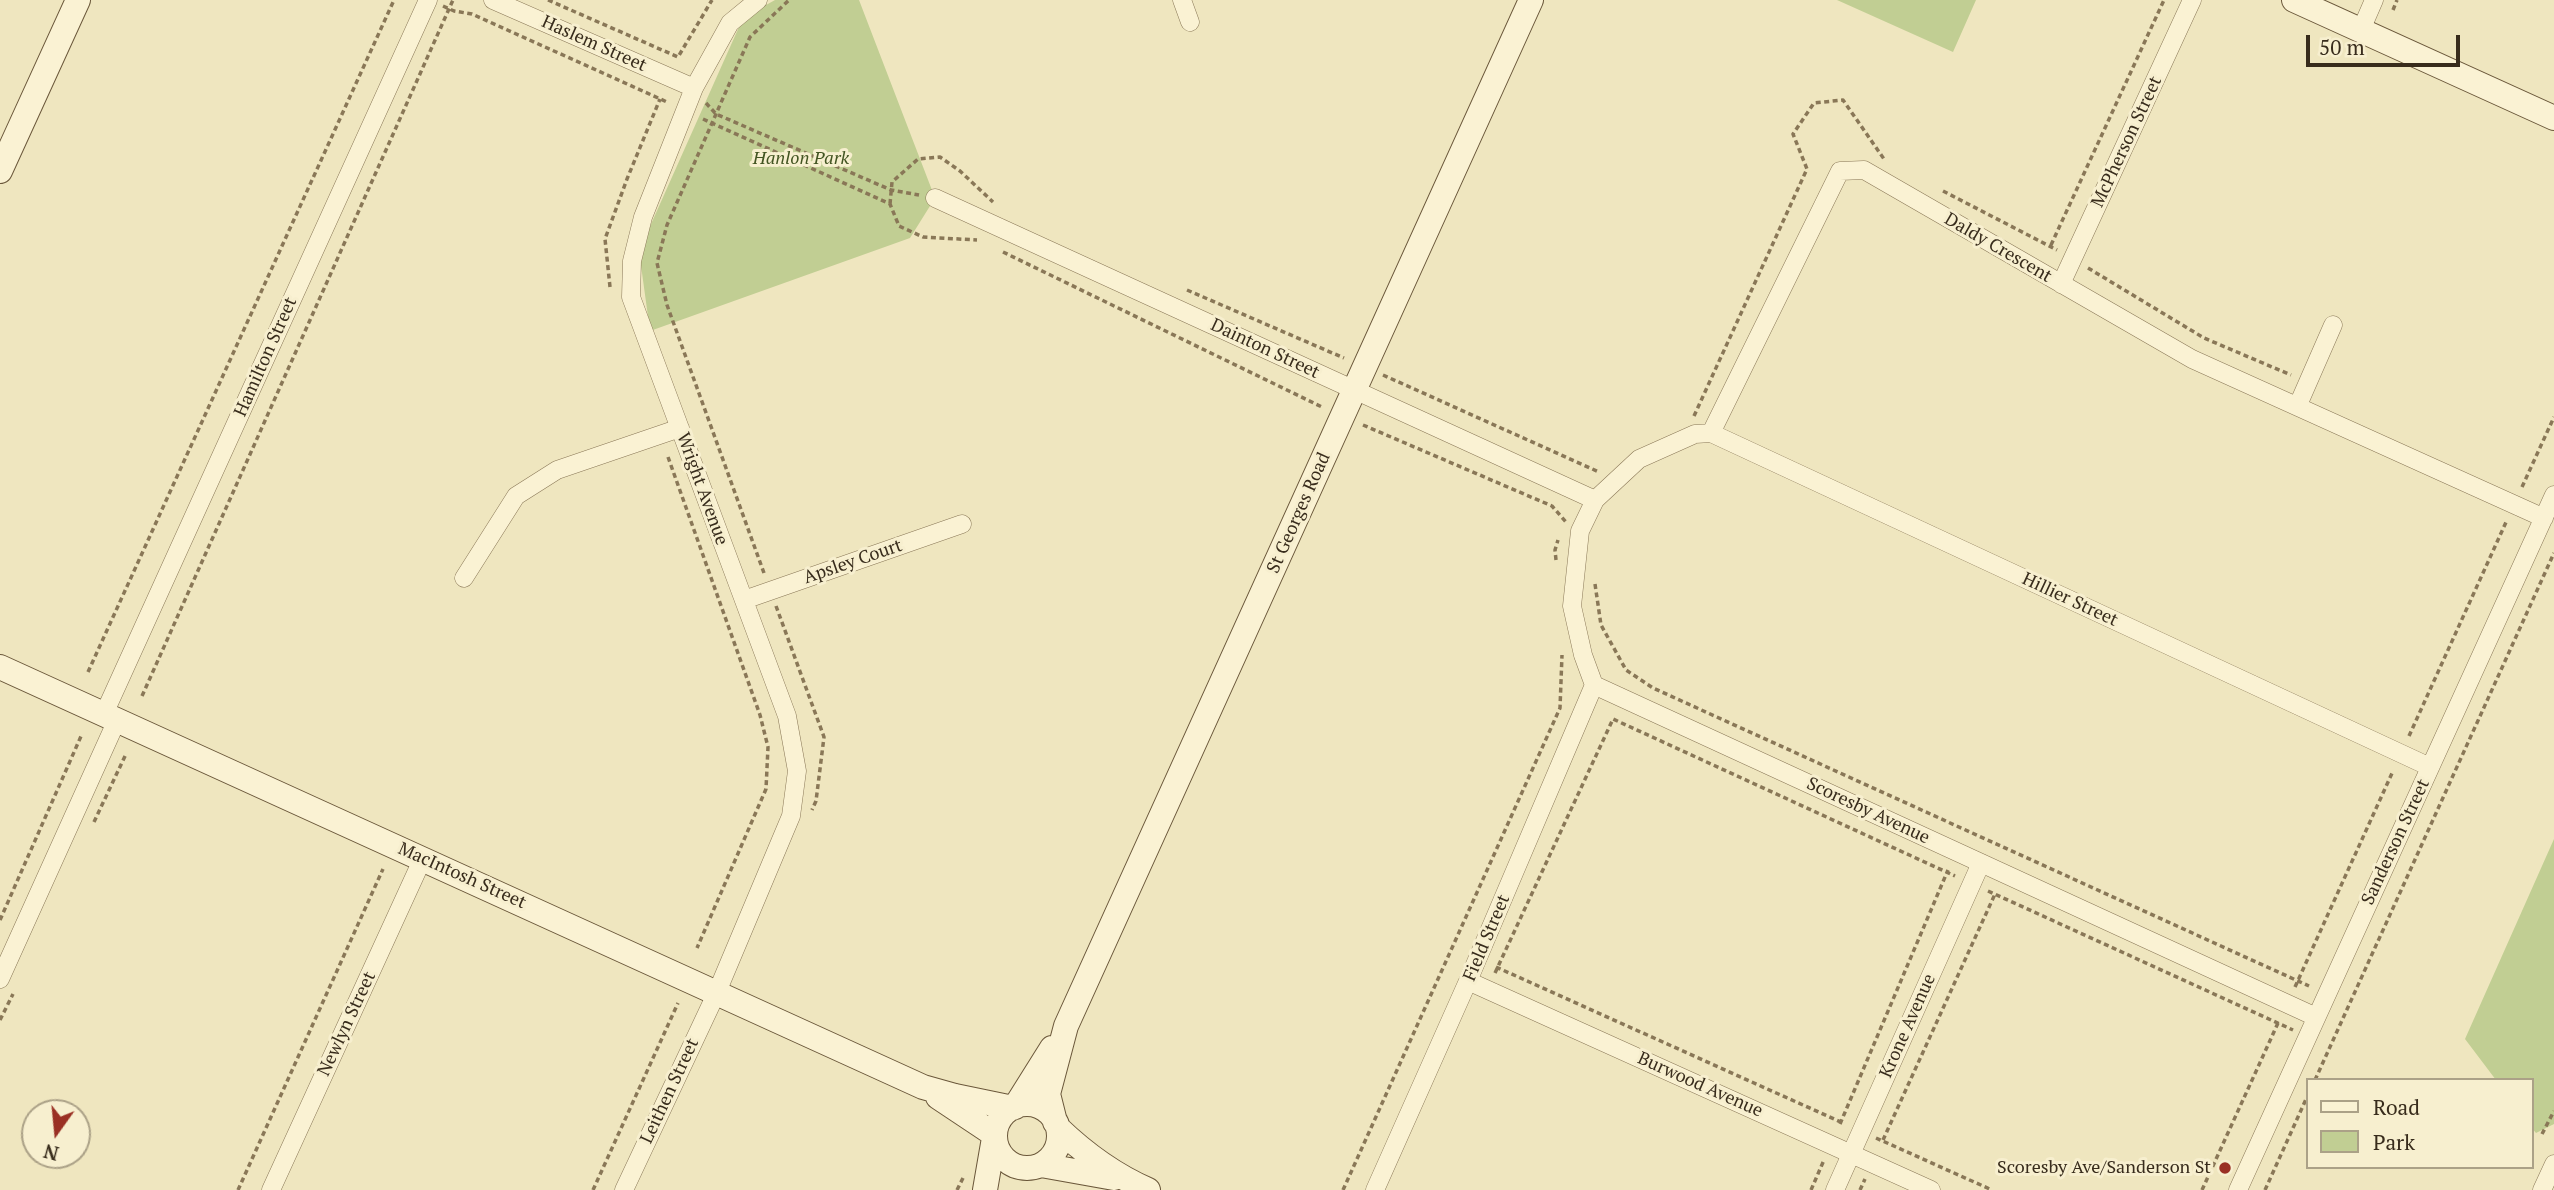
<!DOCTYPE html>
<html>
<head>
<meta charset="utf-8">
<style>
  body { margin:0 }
  #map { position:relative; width:2554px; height:1190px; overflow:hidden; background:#efe6bf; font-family:"PT Serif",serif }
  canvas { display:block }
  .legend { position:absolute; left:2306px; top:1078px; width:228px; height:91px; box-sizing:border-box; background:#f7efcf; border:2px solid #aba187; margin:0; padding:9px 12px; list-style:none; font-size:21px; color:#382c1c }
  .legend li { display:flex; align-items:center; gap:14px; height:35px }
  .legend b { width:35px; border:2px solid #aba187 }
  .north { position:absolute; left:21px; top:1099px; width:70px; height:70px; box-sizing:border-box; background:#f7efcf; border:2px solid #aba187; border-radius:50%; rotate:195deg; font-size:19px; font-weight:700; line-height:28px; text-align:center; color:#382c1c }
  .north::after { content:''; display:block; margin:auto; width:24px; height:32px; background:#9a3024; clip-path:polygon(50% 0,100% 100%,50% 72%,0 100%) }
  .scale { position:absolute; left:2306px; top:35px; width:154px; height:32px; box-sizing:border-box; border:4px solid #382c1c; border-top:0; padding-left:9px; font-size:21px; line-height:24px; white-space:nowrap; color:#382c1c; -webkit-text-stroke:5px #f7efcf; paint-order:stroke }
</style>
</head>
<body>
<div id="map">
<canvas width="2554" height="1190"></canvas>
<ul class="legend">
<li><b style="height:9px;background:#faf2d3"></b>Road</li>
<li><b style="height:19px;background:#c1ce93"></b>Park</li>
</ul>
<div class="north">N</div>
<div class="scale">50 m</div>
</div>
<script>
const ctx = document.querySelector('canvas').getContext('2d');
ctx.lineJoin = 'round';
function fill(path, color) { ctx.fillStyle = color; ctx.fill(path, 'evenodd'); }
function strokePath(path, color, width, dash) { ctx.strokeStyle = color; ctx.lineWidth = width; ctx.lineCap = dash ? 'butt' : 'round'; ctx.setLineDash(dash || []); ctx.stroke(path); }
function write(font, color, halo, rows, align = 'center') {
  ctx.font = font + ' "PT Serif",serif'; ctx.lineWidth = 6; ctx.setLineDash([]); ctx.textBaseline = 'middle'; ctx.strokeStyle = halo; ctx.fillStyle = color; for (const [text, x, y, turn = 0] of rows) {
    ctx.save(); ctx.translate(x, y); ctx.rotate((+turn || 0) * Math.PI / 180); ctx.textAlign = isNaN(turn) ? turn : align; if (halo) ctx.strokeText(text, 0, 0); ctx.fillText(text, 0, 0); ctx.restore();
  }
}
const green = new Path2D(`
  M775,0H859L935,198L910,238L650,331L639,251L743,18Z
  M1837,0H1976L1953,52Z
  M2554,839V1124L2536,1133L2531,1127V1080H2496L2465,1039Z`);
const path = new Path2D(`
  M548,0L678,57L712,0
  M443,6L454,11L472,14L667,102
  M2393,10L2397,0
  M706,103L716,114L891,190L919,195
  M703,119L890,204L899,226L923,237L977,240
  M1943,191L2057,250
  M890,204L892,182L918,159L940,157L960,171L993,202
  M2051,245L2164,0
  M1003,252L1324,408
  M2088,268L2204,338L2291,375
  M610,287L605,239L627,179L660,99
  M1187,290L1344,358
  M1383,375L1599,472
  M1694,416L1807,169L1793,134L1814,103L1843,100L1884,159
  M1363,425L1552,506L1566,522
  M668,457L760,715L768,747L766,789L697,948
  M2522,487L2554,417
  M1556,560L1555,550L1558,540
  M764,573L667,305L657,263L667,225L750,37L789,0
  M1595,584L1601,625L1626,670L1653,688L2309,986
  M776,606L824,737L816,801L812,810
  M88,672L394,0
  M142,696L453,0
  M2409,736L2507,520
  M94,822L126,754
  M1988,891L2293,1030
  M0,920L82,734
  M1496,967L1843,1123
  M1495,973L1613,719L1955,876
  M2295,987L2393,771
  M0,1020L13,994
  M2315,1080L2554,553
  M1840,1124L1948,870
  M2542,1134L2554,1111
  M1876,1138L1992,1190
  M1883,1140L1995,894
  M238,1190L383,869
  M593,1190L678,1003
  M957,1190L963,1178
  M1343,1190L1560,708L1562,655
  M1811,1190L1824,1160
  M1860,1190L1865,1179
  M2202,1190L2278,1023
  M2265,1190L2307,1097`);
const street = new Path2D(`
  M493,0L694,88
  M1182,0L1190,22
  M2361,30L2374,0
  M935,198L1595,500
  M2061,284L2192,0
  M2298,405L2333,325
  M1711,433L2430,767
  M464,578L516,496L557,470L680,428
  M744,600L962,524
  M104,714L428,0
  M0,979L117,720
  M1468,981L1931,1190
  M2316,1017L1594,685L1583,655L1572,606L1580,531L1595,500L1639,459L1695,434L1711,433L1840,171L1864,170L2192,359L2544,518
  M271,1190L423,858
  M624,1190L717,992L791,816L797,771L787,716L631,297L632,261L643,217L694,88L730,23L758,0
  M1375,1190L1468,981L1594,685
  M1835,1190L1981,863
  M2238,1190L2554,495
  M2542,1190L2554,1164`);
const secondary = new Path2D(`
  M2294,0L2554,118
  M0,171L78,0
  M0,667L923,1087L955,1096L1013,1108
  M938,1097L995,1135
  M995 1136a32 32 0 1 1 64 0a32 32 0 1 1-64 0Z
  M1015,1107L1052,1048
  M1055,1122L1048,1094L1066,1026L1531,0
  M1058,1128C1085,1154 1114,1175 1148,1190
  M1041,1165L1114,1178
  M985,1190L994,1138`);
const markers = [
  [2225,1168,7,"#9a3024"]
];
const streetNames = [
  ["Haslem Street",594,44,24],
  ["McPherson Street",2127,142,-65],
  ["Daldy Crescent",1998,248,30],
  ["Dainton Street",1265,349,25],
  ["Hamilton Street",266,357,-66],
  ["Wright Avenue",702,489,70],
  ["St Georges Road",1299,513,-66],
  ["Apsley Court",853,562,-19],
  ["Hillier Street",2070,600,25],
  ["Scoresby Avenue",1868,811,25],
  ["Sanderson Street",2396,842,-65],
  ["MacIntosh Street",462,876,24],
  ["Field Street",1487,938,-67],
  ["Newlyn Street",347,1024,-65],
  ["Krone Avenue",1908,1026,-66],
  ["Burwood Avenue",1700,1085,24],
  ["Leithen Street",670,1091,-65]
];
const parkNames = [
  ["Hanlon Park",801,159]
];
const poiNames = [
  ["Scoresby Ave/Sanderson St",2211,1168]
];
fill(green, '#c1ce93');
strokePath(street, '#897757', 19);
strokePath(secondary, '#6a573a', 26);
strokePath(path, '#897757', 3.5, [5, 3.5]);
strokePath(street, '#faf2d3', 18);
strokePath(secondary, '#faf2d3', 24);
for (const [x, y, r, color] of markers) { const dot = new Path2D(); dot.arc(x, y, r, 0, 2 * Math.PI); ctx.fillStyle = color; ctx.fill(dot); strokePath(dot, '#f7efcf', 2.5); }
write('18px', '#382c1c', '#f7efcf', streetNames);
write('italic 18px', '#435522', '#f7efcf', parkNames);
write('18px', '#382c1c', '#f7efcf', poiNames, 'right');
</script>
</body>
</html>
